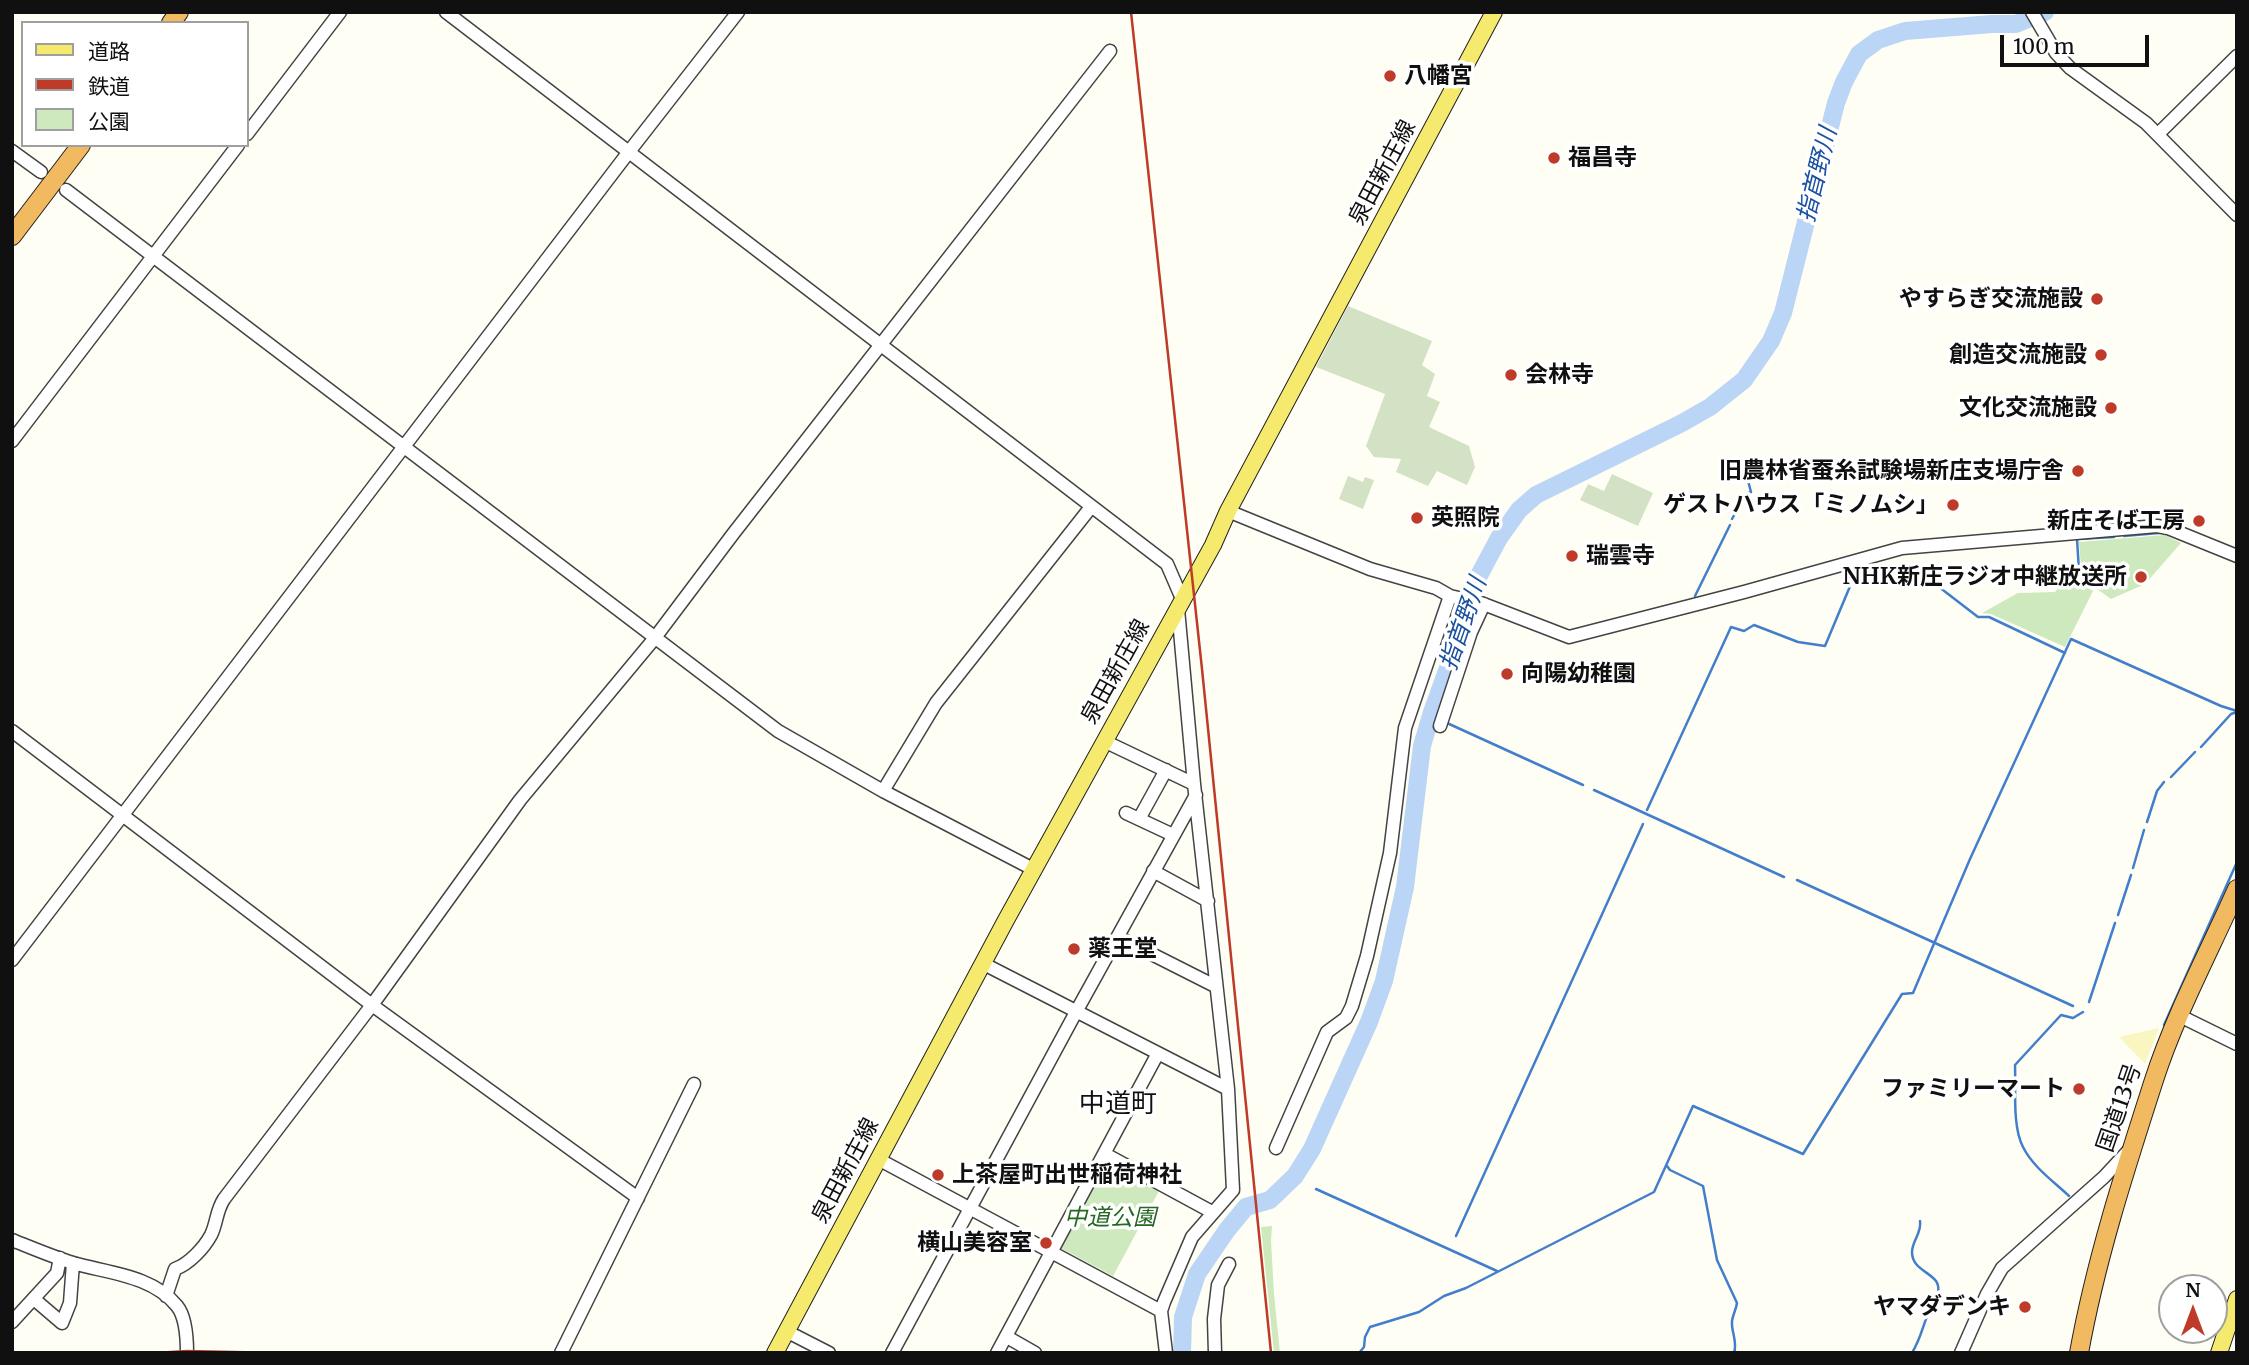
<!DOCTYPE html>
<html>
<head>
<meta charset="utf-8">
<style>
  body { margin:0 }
  #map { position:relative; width:2249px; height:1365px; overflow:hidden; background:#fffef4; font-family:Merriweather,"Noto Sans JP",serif }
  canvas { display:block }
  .frame { position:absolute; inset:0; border:14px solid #101010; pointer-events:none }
  .legend { position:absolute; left:21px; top:21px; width:228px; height:126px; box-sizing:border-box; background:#fff; border:2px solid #9f9f9f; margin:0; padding:9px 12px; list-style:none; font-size:21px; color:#101010 }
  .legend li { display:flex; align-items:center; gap:14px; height:35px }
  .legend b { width:35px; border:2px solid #9f9f9f }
  .north { position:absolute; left:2158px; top:1274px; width:70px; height:70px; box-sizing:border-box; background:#fff; border:2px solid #9f9f9f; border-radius:50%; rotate:0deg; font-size:19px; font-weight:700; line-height:28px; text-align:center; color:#101010 }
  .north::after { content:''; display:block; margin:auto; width:24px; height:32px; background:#be3b2a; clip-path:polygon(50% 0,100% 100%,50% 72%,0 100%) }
  .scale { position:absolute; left:2000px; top:35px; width:149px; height:32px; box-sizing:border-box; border:4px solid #101010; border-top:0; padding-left:9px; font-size:21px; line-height:24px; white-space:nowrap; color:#101010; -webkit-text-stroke:5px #fff; paint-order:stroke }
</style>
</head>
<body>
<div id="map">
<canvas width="2249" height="1365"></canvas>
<div class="frame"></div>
<ul class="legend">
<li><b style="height:9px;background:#f5ea6e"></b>道路</li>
<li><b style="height:9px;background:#be3b2a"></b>鉄道</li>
<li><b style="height:19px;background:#cde9bd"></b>公園</li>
</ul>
<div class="north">N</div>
<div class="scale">100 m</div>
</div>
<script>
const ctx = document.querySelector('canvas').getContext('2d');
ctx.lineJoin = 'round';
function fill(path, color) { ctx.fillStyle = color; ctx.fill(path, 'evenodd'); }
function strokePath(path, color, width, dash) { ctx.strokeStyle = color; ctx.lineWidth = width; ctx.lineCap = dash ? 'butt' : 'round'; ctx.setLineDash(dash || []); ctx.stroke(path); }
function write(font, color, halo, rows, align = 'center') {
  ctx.font = font + ' Merriweather,"Noto Sans JP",serif'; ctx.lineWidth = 7; ctx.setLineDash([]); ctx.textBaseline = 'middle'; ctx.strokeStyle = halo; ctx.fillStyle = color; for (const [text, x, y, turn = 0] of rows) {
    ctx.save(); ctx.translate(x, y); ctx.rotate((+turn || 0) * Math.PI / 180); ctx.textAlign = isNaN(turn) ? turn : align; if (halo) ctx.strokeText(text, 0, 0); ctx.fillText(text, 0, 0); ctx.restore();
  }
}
const green = new Path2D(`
  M2165,535L2181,543L2145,584L2111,599L2082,578L2079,542Z
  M2069,574L2093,591L2065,647L1991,614L1982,613L2018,593L2055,592Z
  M1106,1161L1160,1189L1113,1276L1059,1247Z
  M1272,1226L1271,1241L1274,1294L1280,1353H1274L1261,1227Z`);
const sand = new Path2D(`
  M2159,1028L2145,1064L2119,1037Z`);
const cemetery = new Path2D(`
  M1348,306L1432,341L1422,365L1435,374L1427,396L1440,402L1429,427L1469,446L1475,467L1467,485L1437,471L1428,486L1396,472L1401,459L1374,457L1366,446L1385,394L1316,367Z
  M1612,474L1653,493L1638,526L1580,500L1588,484L1604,491Z
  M1348,476L1363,482L1365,477L1374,480L1363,509L1339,499Z`);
const stream = new Path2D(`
  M1732,519L1746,494L1751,492L1747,477L1748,460
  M2124,536L2159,533
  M2079,571L2077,539L2114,537
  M1939,587L1978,617H1989L2065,653
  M1695,596L1730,525
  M1447,723L1583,785
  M2201,747L2231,714L2237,712
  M2171,777L2195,752
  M1594,790L1784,877
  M1647,810L1731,627L1744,631L1754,625L1798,642L1825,646L1856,572
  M2147,822L2157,791L2164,782
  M2133,868L2144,830
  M1797,880L2073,1006
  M2118,915L2131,875
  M2089,1002L2115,923
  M2164,1025L2237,862
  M1667,1166L1670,1170L1703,1186L1717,1260L1737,1303C1736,1310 1733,1314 1732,1321C1731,1332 1738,1342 1734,1353
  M1316,1189L1497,1271
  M2069,1196C2053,1181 2033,1167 2023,1147C2012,1126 2016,1088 2015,1065L2061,1015L2073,1018L2083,1012
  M1456,1236L1643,824
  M1359,1353L1364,1347L1365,1337L1370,1327L1419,1312L1444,1296L1466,1288L1654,1192L1693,1106L1803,1154L1902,994L1913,993L1970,859L2071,639L2221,706L2237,711
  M1912,1353C1922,1336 1922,1327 1929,1312C1933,1303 1943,1291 1936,1281C1928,1271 1912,1268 1912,1252C1912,1241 1922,1233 1920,1221`);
const river = new Path2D(`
  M1182,1353L1183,1317L1197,1274L1227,1230L1246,1207L1270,1200L1295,1176L1312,1149L1369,1022L1384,981L1405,887L1422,746L1432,712L1465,621L1468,596L1499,538L1519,510L1536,495L1682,423L1710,407L1744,380L1771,341L1783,313L1836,103L1844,82L1859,54L1878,40L1905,31L1992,24H2016L2045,12`);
const minor = new Path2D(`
  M446,12L1167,564L1183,601
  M2032,12L2056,53L2070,68L2146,123L2237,215
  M247,134L340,12
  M2158,134L2237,56
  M12,151L41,172
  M66,190L778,731L883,791L1033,869
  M12,441L238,145
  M1228,511L1370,569L1436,588L1450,596L1481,603L1569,637L1744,592L1902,548L2157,526L2168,528L2237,556
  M1440,726L1471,632L1484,604
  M12,731L372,1005L638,1198
  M1104,741L1194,784
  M883,791L936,703L1091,507
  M1126,813L1173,835
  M1139,819L1166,770
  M1153,871L1208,901
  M1118,937L1215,986
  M12,960L628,153L738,12
  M982,963L1228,1089
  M2180,1016L2237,1044
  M1276,1148L1327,1032L1346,1018L1352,1006L1367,956L1390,853L1405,728L1450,596
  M1105,1154L1212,1212
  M878,1159L1161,1311
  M12,1240C32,1248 53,1257 73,1263C107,1273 152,1275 177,1306C186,1317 187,1339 187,1353
  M166,1296L175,1269C189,1264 204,1248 211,1235C217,1223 216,1211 224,1199L372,1005L520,800L654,639L733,534L1110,51
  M34,1299L62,1323L70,1303L73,1263
  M12,1322L57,1273L60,1258
  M786,1331L829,1353
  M1007,1337L1035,1353
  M561,1353L694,1084
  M892,1353L1076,1012L1196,795
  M997,1353L1157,1055
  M1166,1353L1161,1311L1164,1302L1192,1237L1233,1190L1228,1089L1194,784L1178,609
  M1215,1353L1214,1319L1218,1285L1229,1264
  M1961,1353L1987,1294L2002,1268L2104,1177L2130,1149`);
const major = new Path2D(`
  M775,1353L1006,920L1213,545L1228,511L1494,12
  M2219,1353L2237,1299`);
const highway = new Path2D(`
  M171,23L179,12
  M12,236L81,145
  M2079,1353C2096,1259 2125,1170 2154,1080C2175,1015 2209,952 2237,889`);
const rail = new Path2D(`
  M1131,12L1202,669L1271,1353
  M155,1353L187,1351L280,1353`);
const markers = [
  [1390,76,7,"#be3b2a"],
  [1554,158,7,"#be3b2a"],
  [2097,299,7,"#be3b2a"],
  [2101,355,7,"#be3b2a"],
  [1511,375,7,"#be3b2a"],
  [2111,408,7,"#be3b2a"],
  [2078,471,7,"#be3b2a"],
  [1953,505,7,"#be3b2a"],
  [1417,518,7,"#be3b2a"],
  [2199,521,7,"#be3b2a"],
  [1572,556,7,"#be3b2a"],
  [2141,577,7,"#be3b2a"],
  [1507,674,7,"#be3b2a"],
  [1074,949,7,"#be3b2a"],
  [2079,1089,7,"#be3b2a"],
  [938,1175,7,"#be3b2a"],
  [1046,1243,7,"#be3b2a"],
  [2025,1307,7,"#be3b2a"]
];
const poiNames = [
  ["八幡宮",1404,76,"left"],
  ["福昌寺",1568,158,"left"],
  ["やすらぎ交流施設",2083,299],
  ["創造交流施設",2087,355],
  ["会林寺",1525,375,"left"],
  ["文化交流施設",2097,408],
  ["旧農林省蚕糸試験場新庄支場庁舎",2064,471],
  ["ゲストハウス「ミノムシ」",1939,505],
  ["英照院",1431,518,"left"],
  ["新庄そば工房",2185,521],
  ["瑞雲寺",1586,556,"left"],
  ["NHK新庄ラジオ中継放送所",2127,577],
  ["向陽幼稚園",1521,674,"left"],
  ["薬王堂",1088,949,"left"],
  ["ファミリーマート",2065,1089],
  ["上茶屋町出世稲荷神社",952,1175,"left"],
  ["横山美容室",1032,1243],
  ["ヤマダデンキ",2011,1307]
];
const streetNames = [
  ["泉田新庄線",1383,173,-62],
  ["泉田新庄線",1116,672,-61],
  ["国道13号",2120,1108,-71],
  ["泉田新庄線",846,1171,-62]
];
const parkNames = [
  ["中道公園",1110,1218]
];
const waterNames = [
  ["指首野川",1818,175,-76],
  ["指首野川",1464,624,-71]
];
const quarterNames = [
  ["中道町",1118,1105]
];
fill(green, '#cde9bd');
fill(sand, '#f9f6c1');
fill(cemetery, '#d3e2c4');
strokePath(stream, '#427ecb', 2.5);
strokePath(river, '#bad5f5', 18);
strokePath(minor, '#434343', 15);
strokePath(major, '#212121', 18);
strokePath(highway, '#212121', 20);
strokePath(minor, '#fff', 12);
strokePath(major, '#f5ea6e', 16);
strokePath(highway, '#f1b960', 18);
strokePath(rail, '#be3b2a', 2.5);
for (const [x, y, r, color] of markers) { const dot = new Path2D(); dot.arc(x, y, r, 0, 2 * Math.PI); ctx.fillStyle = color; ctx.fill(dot); strokePath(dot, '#fff', 2.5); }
write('bold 23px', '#101010', '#fff', poiNames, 'right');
write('23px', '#101010', '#fff', streetNames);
write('italic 23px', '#246821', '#fff', parkNames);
write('italic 24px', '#1b51a1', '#fff', waterNames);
write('26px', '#101010', '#fff', quarterNames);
</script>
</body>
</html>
